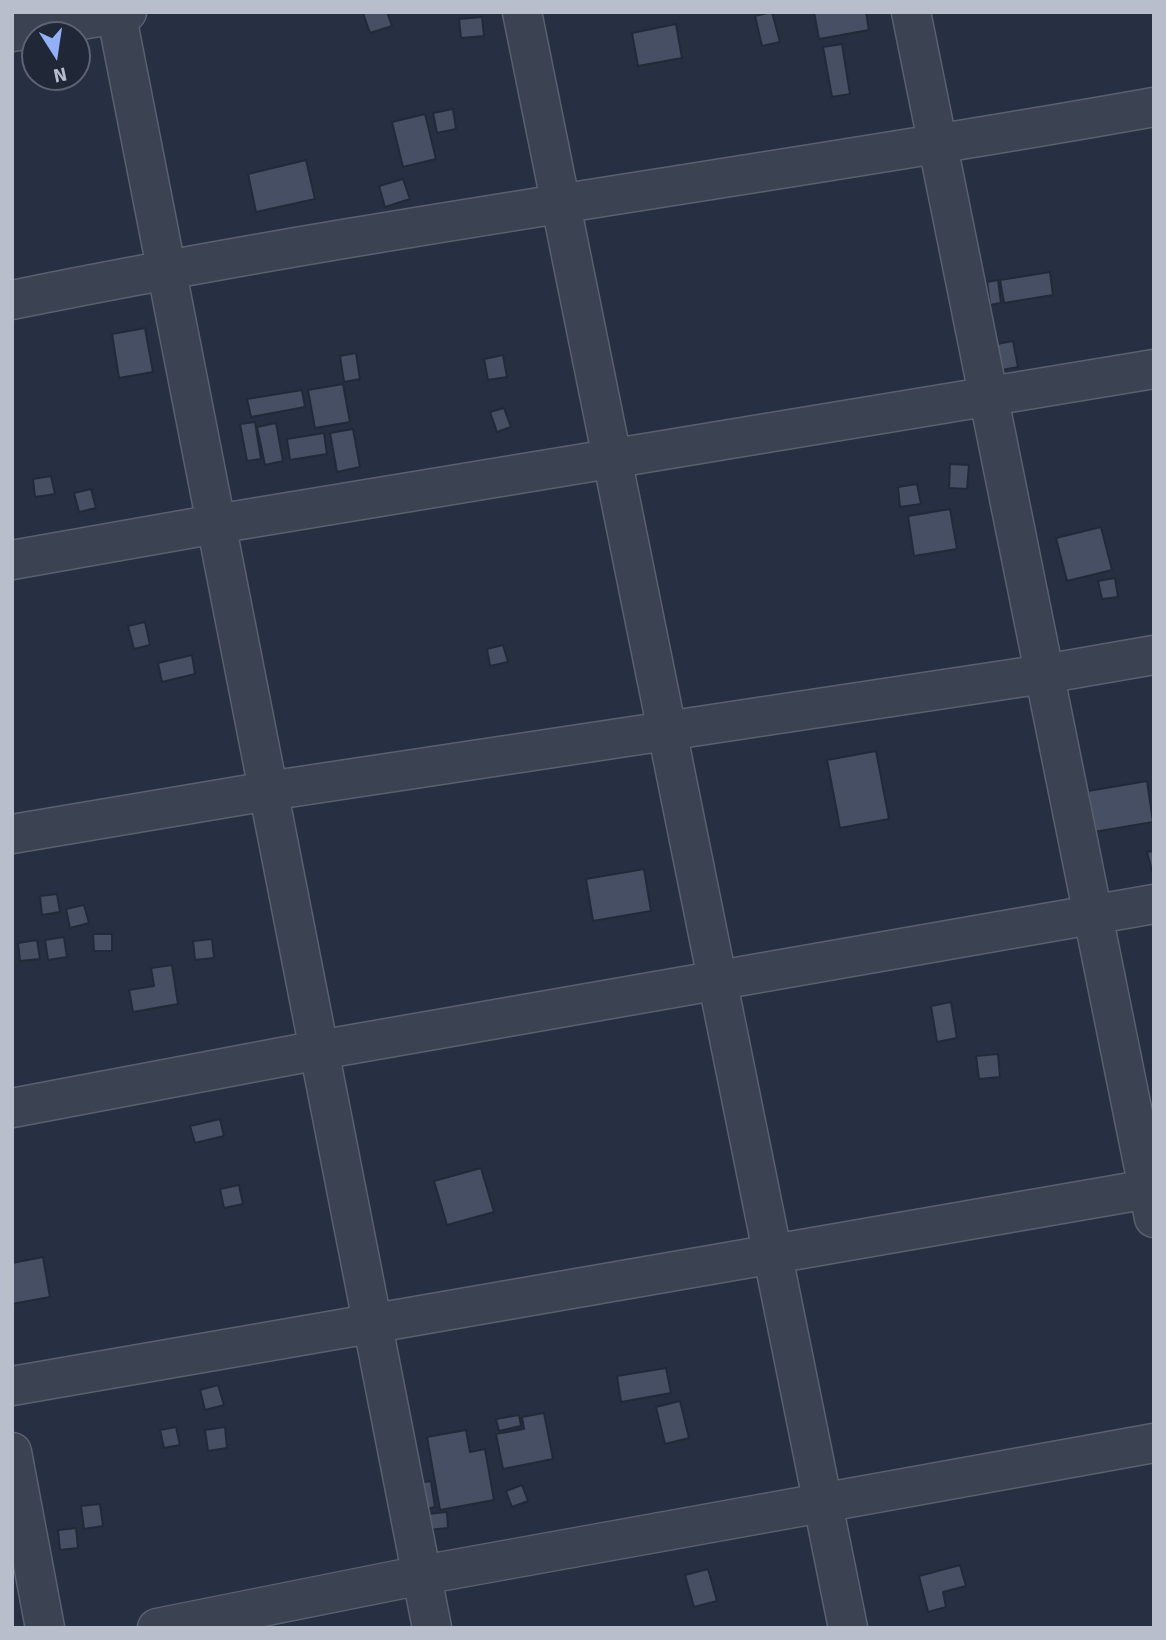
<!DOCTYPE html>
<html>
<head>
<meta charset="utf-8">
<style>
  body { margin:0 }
  #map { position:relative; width:1166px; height:1640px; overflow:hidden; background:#273042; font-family:Signika,sans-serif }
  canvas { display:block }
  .frame { position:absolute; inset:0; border:14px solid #b8becb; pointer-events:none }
  .north { position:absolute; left:21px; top:21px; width:70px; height:70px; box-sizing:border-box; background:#202737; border:2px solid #5d6372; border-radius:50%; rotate:168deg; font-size:19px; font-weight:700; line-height:28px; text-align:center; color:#b8becb }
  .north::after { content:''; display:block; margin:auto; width:24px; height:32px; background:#93aff6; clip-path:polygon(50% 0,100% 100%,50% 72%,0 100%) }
</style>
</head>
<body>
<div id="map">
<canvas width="1166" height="1640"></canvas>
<div class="frame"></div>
<div class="north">N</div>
</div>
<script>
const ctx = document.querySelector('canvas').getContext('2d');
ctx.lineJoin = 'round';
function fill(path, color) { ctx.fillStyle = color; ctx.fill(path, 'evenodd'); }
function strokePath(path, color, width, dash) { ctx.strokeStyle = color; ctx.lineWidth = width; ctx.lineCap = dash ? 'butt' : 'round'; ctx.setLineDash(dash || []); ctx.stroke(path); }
const building = new Path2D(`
  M387,12L392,26L370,33L363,13Z
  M772,12L780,42L762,46L755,16Z
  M814,12H866L869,30L819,39Z
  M482,17L484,36L461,38L459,19Z
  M676,24L682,58L638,66L632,33Z
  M842,44L850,94L832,97L823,47Z
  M453,109L456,129L437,133L433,113Z
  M425,114L436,159L403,167L392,122Z
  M306,160L315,199L256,212L248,174Z
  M403,179L410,199L385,207L379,186Z
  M1050,272L1053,295L1004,303L1000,280Z
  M998,280L1001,303L990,305L987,282Z
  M145,328L153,372L119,378L112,334Z
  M1013,341L1018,367L1002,370L997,344Z
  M356,353L360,379L344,382L340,356Z
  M503,355L507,377L488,380L484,359Z
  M343,384L350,422L315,428L308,390Z
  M302,390L305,407L251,417L247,399Z
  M504,408L511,427L497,432L490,412Z
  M255,422L261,459L247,461L240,424Z
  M276,423L283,461L265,465L257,427Z
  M353,429L360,467L337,472L330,433Z
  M324,433L327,454L290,460L287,439Z
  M950,464L969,465L967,489L949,488Z
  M51,476L55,494L35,497L33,479Z
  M917,484L921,504L900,507L898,487Z
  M91,489L96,508L79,512L74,493Z
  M950,509L957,549L914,556L908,516Z
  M1101,527L1112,570L1067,581L1056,538Z
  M1115,578L1118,597L1102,599L1098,581Z
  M145,622L150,645L134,649L128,626Z
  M503,645L508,662L490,666L487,649Z
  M192,655L195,674L162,682L158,663Z
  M876,751L889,819L840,828L827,760Z
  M1147,781L1153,822L1094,832L1088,791Z
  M1154,851V870L1152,871L1147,852Z
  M644,869L651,911L593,921L586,879Z
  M57,894L60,912L42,915L40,896Z
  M84,905L89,923L70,928L66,909Z
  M93,934H112V951H94Z
  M64,937L67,957L48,960L45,940Z
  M212,939L214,958L195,960L193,941Z
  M37,940L40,959L20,961L18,943Z
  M172,965L178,1004L133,1012L129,990L154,986L151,968Z
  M951,1002L957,1038L937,1042L931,1006Z
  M998,1054L1000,1077L979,1079L976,1056Z
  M220,1119L224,1136L195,1143L190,1126Z
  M481,1168L494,1212L447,1225L434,1181Z
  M239,1185L243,1204L224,1208L220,1189Z
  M43,1257L50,1297L12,1304V1263Z
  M666,1368L671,1393L621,1402L617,1376Z
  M218,1385L224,1405L205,1410L200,1390Z
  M680,1401L689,1438L665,1444L656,1407Z
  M544,1413L553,1459L503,1469L496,1434L524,1429L522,1417Z
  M519,1415L521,1426L499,1431L496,1419Z
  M176,1427L180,1445L164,1448L160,1430Z
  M225,1427L227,1448L208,1451L205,1430Z
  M466,1430L470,1452L485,1449L494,1500L440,1510L427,1437Z
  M431,1481L435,1507L423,1510L418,1483Z
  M522,1485L528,1501L512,1507L506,1491Z
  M100,1504L103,1526L84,1529L81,1506Z
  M447,1512L448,1528L428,1530L427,1514Z
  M76,1528L78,1548L60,1550L58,1530Z
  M960,1565L966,1586L943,1592L946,1607L928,1612L919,1576Z
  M708,1569L717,1601L694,1607L685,1575Z`);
const minor = new Path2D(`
  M116,12L432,1628
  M522,12L848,1628
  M911,12L1154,1218
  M12,32L127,12
  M12,300C391,223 774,175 1154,107
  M12,560L216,524L1154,369
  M12,834L268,791L1044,674L1154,655
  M12,1108L319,1050L1154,904
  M12,1386L1154,1188
  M12,1452L45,1628
  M157,1628L422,1575L1154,1443`);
fill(building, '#464f63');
strokePath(building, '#222939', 2);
strokePath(minor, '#59606f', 41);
strokePath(minor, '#3b4251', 38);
</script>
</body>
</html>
